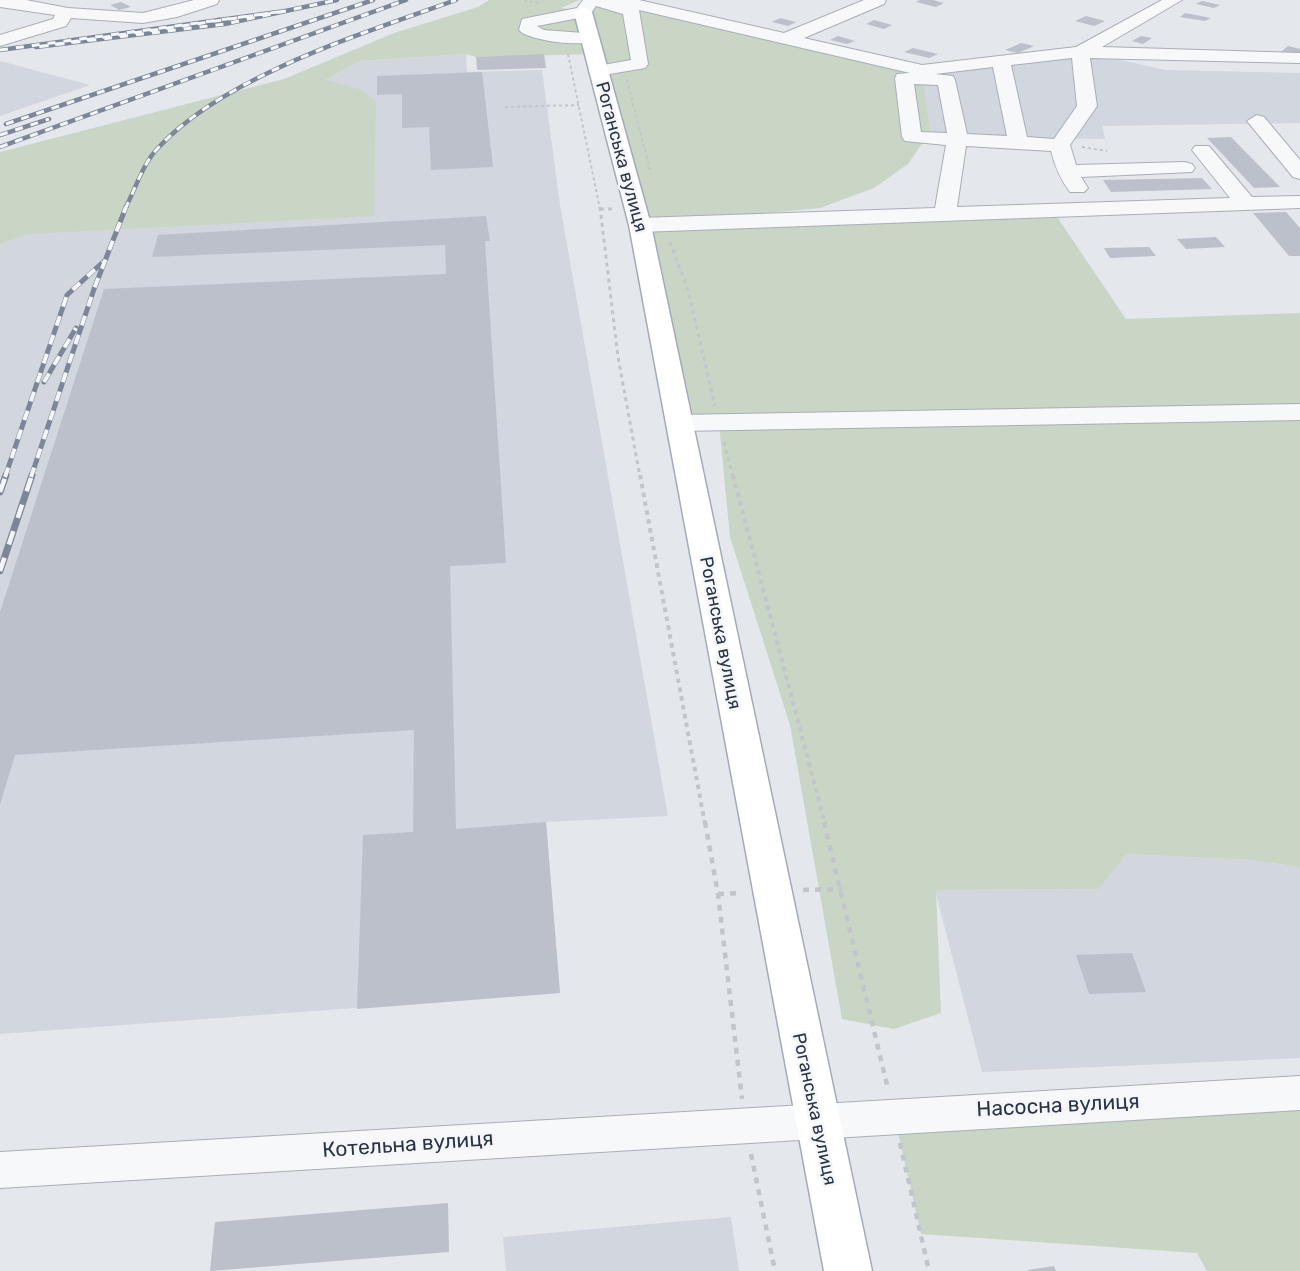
<!DOCTYPE html>
<html>
<head>
<meta charset="utf-8">
<style>
  body { margin:0 }
  canvas { display:block; background:#e4e7ec }
</style>
</head>
<body>
<canvas width="1300" height="1271"></canvas>
<script>
const ctx = document.querySelector('canvas').getContext('2d');
ctx.lineJoin = 'round';
function fill(path, color) { ctx.fillStyle = color; ctx.fill(path, 'evenodd'); }
function strokePath(path, color, width, dash) { ctx.strokeStyle = color; ctx.lineWidth = width; ctx.lineCap = dash ? 'butt' : 'round'; ctx.setLineDash(dash || []); ctx.stroke(path); }
function write(font, color, halo, rows, align = 'center') {
  ctx.font = font + ' Rubik,sans-serif'; ctx.lineWidth = 5; ctx.setLineDash([]); ctx.textBaseline = 'middle'; ctx.strokeStyle = halo; ctx.fillStyle = color; for (const [text, x, y, turn = 0] of rows) {
    ctx.save(); ctx.translate(x, y); ctx.rotate((+turn || 0) * Math.PI / 180); ctx.textAlign = isNaN(turn) ? turn : align; if (halo) ctx.strokeText(text, 0, 0); ctx.fillText(text, 0, 0); ctx.restore();
  }
}
const built = new Path2D(`
  M1080,52L1088,58L1121,60L1165,70L1300,73V123L1102,126L1105,139L931,137L922,70Z
  M466,54L467,72L542,70L560,205L668,816L546,822L560,993L0,1034V244L29,234L360,89L325,81L360,61Z
  M0,61L90,85L0,116Z
  M1127,854L1250,860L1300,867V1058L982,1072L935,890L1099,889Z
  M731,1217L739,1271H506L503,1237Z`);
const green = new Path2D(`
  M489,0H580L561,8L583,11L592,0H617L922,70L931,137L923,142L908,164L874,188L820,208L654,224L1053,211L1126,319L1300,313V867L1250,860L1127,854L1099,889L936,890L941,1013L894,1029L842,1019L790,725L730,537L719,423H679L594,54L476,57L466,54L360,61L326,80L360,89L376,101L374,216L29,234L0,244V152L284,79L394,33L478,7Z
  M1300,1093V1271H1207L1197,1253L921,1234L894,1115Z`);
const building = new Path2D(`
  M920,0H933L944,3L936,7L916,2Z
  M1202,1L1220,5L1214,8L1196,4Z
  M121,2L131,7L119,10L110,5Z
  M1185,13L1211,18L1205,21L1180,17Z
  M1086,16L1105,21L1094,26L1075,21Z
  M780,18L796,22L788,26L772,22Z
  M874,20L892,25L884,29L866,24Z
  M838,36L855,41L847,44L830,40Z
  M1141,36L1152,38L1143,44L1132,41Z
  M1021,43L1034,46L1018,53L1005,50Z
  M1288,46L1300,49V56L1281,52Z
  M913,48L938,54L929,58L904,52Z
  M544,54L546,68L477,70L476,57Z
  M482,72L493,167L431,170L429,127L402,128V94L377,95V76Z
  M1231,137L1280,187L1254,188L1207,138Z
  M1202,178L1212,189L1111,192L1103,180Z
  M1286,212L1300,228V256H1289L1253,213Z
  M486,216L490,241H485L506,563L450,566L456,829L546,822L560,993L357,1009L363,835L413,832L414,730L15,755L0,805V612L104,289L446,274L445,245L152,257L158,235Z
  M1216,237L1225,247L1186,249L1177,239Z
  M1149,247L1156,256L1110,258L1104,248Z
  M1132,953L1146,992L1089,994L1076,955Z
  M448,1203L449,1252L210,1271L215,1222Z
  M1054,1266L1056,1271H1028V1270Z`);
const pathFar3 = new Path2D(`
  M524,0L538,3
  M217,18L243,17
  M186,28L259,17L334,0
  M67,39L116,35
  M568,54L600,209
  M627,80L651,174
  M505,107L579,105
  M1082,147L1107,151`);
const pathFar2 = new Path2D(`
  M600,207L618,357L640,477
  M600,209H614
  M670,242L688,290L715,406
  M724,442L733,477`);
const pathFar1 = new Path2D(`
  M640,475L705,824
  M733,475L825,824`);
const path = new Path2D(`
  M705,822L718,894L742,1099
  M824,822L888,1089
  M803,890L842,889
  M718,894L742,893
  M900,1143L929,1271
  M751,1154L775,1271`);
const minor = new Path2D(`
  M0,0H26L68,8L143,13L194,0H219L217,4L177,17L143,23L71,18L66,26L0,46V35L53,19L55,15L0,7Z
  M583,0H639L784,33L864,0H886L884,4L804,38L922,65L1076,47L1162,0H1182L1102,47L1300,53V63L1090,58L1097,106L1070,145L1076,165L1185,162L1192,164L1195,168L1192,172L1081,177L1088,188L1084,192H1070C1060,179 1055,166 1051,151L966,146L957,207L1230,198L1192,150L1195,146H1209L1252,197L1300,196V208L640,232L632,230L629,225L632,220L640,218L935,208L946,145L905,141L902,137L895,78L897,74L910,73L639,10L648,64L645,68L598,76L592,75L589,71L592,67L631,60L623,14L596,6L589,16L537,26L544,30L596,34L599,38C590,49 528,41 519,30L522,19L577,8ZM1072,58L1077,106L1054,139L1027,137L1011,65ZM993,67L1007,136L967,134L955,80L953,76L935,74ZM914,84L938,85L947,133L921,132Z
  M1257,115L1264,117L1300,160V179L1293,177L1247,121Z
  M1300,404V420L679,431L670,429L666,423L670,417L679,415Z
  M1300,1076V1110L0,1188V1152Z`);
const major = new Path2D(`
  M583,7L592,12L651,225L872,1271H824L629,225L574,12Z`);
const railFar2 = new Path2D(`
  M0,50L285,11L36,47L225,24L337,0
  M6,124L373,0
  M0,135L49,119
  M0,147L406,0
  M125,209C135,190 143,163 158,148C224,76 364,33 456,0`);
const railFar1 = new Path2D(`
  M44,382L76,328
  M5,477L67,295L103,262
  M31,477L94,289L126,207`);
const rail = new Path2D(`
  M0,492L6,475
  M0,571L32,475`);
const streetNames = [
  ["Роганська вулиця",621,157,75],
  ["Роганська вулиця",720,633,79],
  ["Роганська вулиця",814,1109,78]
];
const nearStreetnames = [
  ["Насосна вулиця",1058,1106,-3],
  ["Котельна вулиця",408,1145,-4]
];
fill(built, '#d2d6de');
fill(green, '#c9d6c5');
fill(building, '#bbc0ca');
strokePath(minor, '#a9aeb7', 2);
strokePath(major, '#a3abb8', 3);
strokePath(pathFar3, '#c2c5cb', 2, [3, 3]);
strokePath(pathFar2, '#c2c5cb', 3, [4, 4]);
strokePath(pathFar1, '#c2c5cb', 4, [4.5, 4.5]);
strokePath(path, '#c2c5cb', 4.5, [6, 6]);
fill(minor, '#f7f8fa');
fill(major, '#fff');
strokePath(railFar2, '#7d8696', 4.5);
strokePath(railFar1, '#7d8696', 5);
strokePath(rail, '#7d8696', 7);
strokePath(railFar2, '#f4f6f9', 3, [8]);
strokePath(railFar1, '#f4f6f9', 4, [10]);
strokePath(rail, '#f4f6f9', 4.5, [14]);
write('18px', '#2b3445', '#f4f6f9', streetNames);
write('21px', '#2b3445', '#f4f6f9', nearStreetnames);
</script>
</body>
</html>
